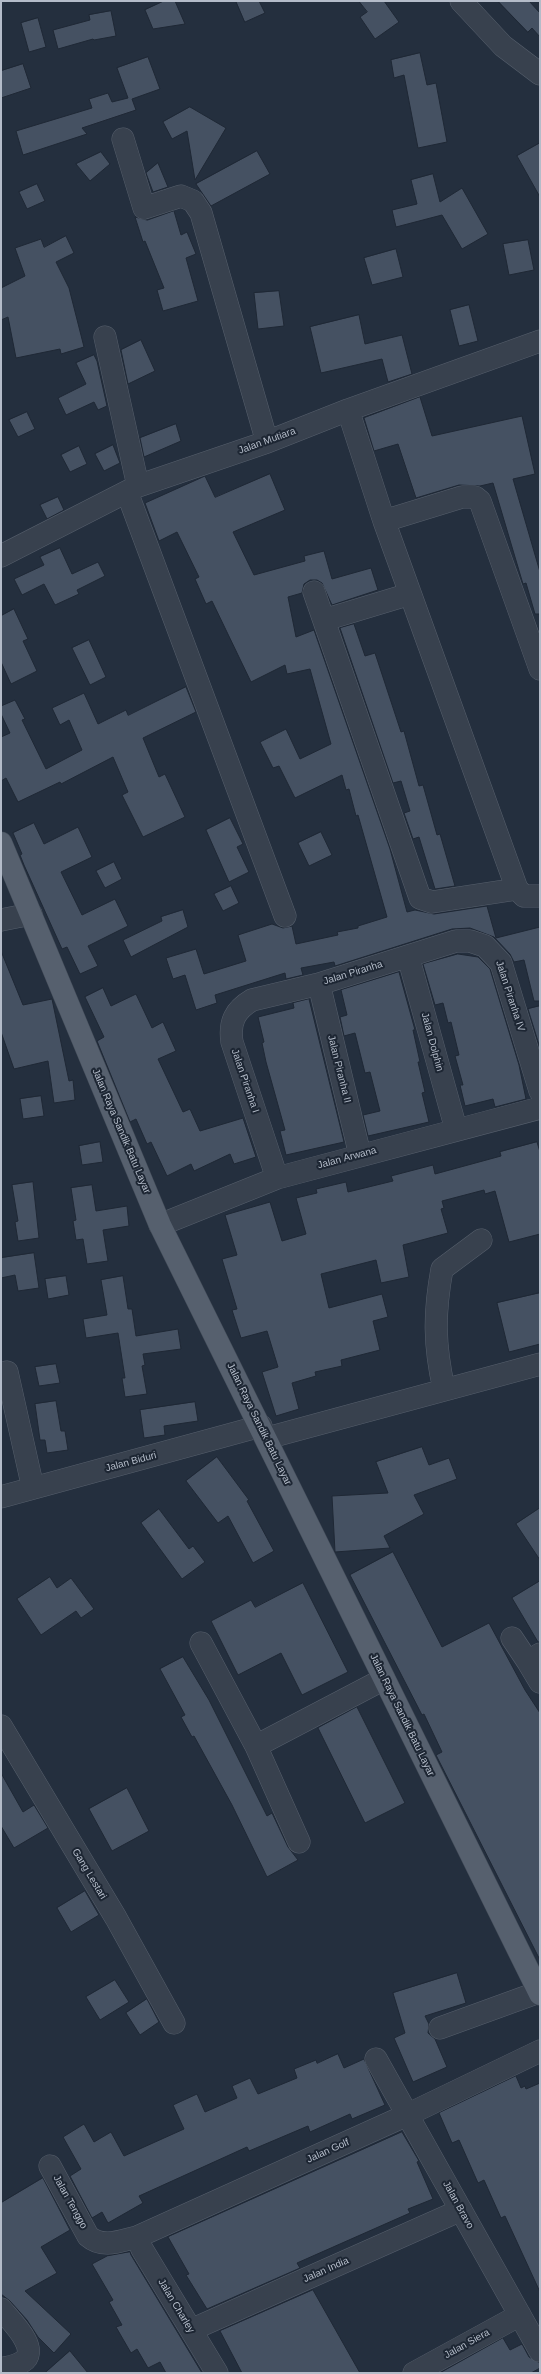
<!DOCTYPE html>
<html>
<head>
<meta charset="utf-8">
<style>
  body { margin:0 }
  #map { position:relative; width:541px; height:2374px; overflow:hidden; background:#242f3e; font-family:Arial,sans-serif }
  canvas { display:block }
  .frame { position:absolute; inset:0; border:2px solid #b4bcc9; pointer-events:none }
</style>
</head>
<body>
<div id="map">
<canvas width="541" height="2374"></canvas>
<div class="frame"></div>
</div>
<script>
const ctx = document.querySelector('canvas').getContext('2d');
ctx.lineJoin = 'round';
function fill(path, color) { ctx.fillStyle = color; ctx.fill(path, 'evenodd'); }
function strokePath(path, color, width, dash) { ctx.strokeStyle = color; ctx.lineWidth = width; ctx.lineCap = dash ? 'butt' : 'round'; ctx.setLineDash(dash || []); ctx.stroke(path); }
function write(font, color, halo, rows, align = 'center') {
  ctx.font = font + ' Arial,sans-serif'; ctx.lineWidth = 4; ctx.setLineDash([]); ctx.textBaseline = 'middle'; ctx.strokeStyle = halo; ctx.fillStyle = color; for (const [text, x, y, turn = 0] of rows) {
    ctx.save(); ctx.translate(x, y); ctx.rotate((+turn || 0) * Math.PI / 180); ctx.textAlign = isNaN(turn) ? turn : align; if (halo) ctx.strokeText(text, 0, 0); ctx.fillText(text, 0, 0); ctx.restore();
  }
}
const building = new Path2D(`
  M164,1H175L185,24L153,29L145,10Z
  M236,1H259L265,13L245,22Z
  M359,1H384L399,22L375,39L360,17L367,12Z
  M498,1H529L540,13V37L532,28L528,32Z
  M111,11L116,36L94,40L93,39L58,49L53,30L90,20L89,15Z
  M38,18L46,47L29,52L21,23Z
  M420,53L427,85L436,83L447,142L418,148L404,75L394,78L391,60Z
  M148,57L160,89L132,99L136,110L82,128L87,134L23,155L16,131L92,108L89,99L108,93L112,102L128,98L117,68Z
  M23,64L31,88L1,98V71Z
  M190,107L226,128L195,180L187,131L172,139L163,122Z
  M540,143V197L517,156Z
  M257,151L270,174L211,206L196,184Z
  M101,152L110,164L90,181L76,164Z
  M158,163L168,187L153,192L146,173Z
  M433,174L440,202L462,188L488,234L462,249L442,215L396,227L392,210L417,204L411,180Z
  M37,184L45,201L27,209L19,192Z
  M174,211L181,235L187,232L196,254L186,258L198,301L163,311L157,290L164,288L145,241L143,242L135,217L147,220Z
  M66,236L74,253L56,262L69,288L84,347L61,354L60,349L16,358L8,317L1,320V288L25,276L15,248L41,239L44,247Z
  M528,240L534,270L509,275L503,244Z
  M396,249L403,277L372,285L364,258Z
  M279,291L284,326L258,329L254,293Z
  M469,305L478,341L459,346L450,310Z
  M359,315L365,344L402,335L412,374L388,382L382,359L321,373L310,327Z
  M141,340L155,371L128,384L121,350Z
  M94,355L97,361L107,406L98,410L94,402L66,415L58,398L86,384L76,363Z
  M420,397L432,436L522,416L535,474L513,479L540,572V614H535L526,583L523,584L493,483L480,486L459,485L416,498L398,444L374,451L364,418Z
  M27,412L35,429L18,437L9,420Z
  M176,424L181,441L144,457L140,438Z
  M113,445L120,463L104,471L95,454Z
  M79,446L87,464L70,472L61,455Z
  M270,474L285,510L233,532L254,575L305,561L304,556L324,551L332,579L371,568L378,590L332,605L322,583L317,580H310L304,584L302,593L288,597L296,637L314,630L390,849L407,912L415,910L434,914L487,906L496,938L540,927V1001H534L524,960L514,962L510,954L494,937L470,928L452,929L335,966L334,962L301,968L303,975L286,979L285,973L215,995L217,1003L196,1010L185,975L173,979L166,958L196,949L204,974L246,961L238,935L272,924L283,928L292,926L296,944L338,935L337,932L358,928V926L387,917L358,815L356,816L349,789L346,790L342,775L295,798L279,766L273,768L260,742L286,729L300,759L331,744L310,669L287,674L285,665L251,682L212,601L206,604L195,579L199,577L177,532L159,541L145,503L205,476L215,497Z
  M58,497L64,510L47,519L40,505Z
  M60,548L72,574L98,562L105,576L77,590L79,594L55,605L44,584L22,595L14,579L44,565L40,557Z
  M14,609L28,639L23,641L37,671L11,684L1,662V616Z
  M354,624L365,656L375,653L401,732L404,731L419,786L423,785L437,835L440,834L455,886L435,889L419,837L413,839L404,813L410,811L401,781L393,783L340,628Z
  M89,640L106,677L90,685L72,648Z
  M186,687L196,712L143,738L159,777L165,774L185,817L143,837L122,795L128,792L113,757L61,784L60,782L18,802L6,778L1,781V737L10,733L1,714V706L15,700L25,719L22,720L46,769L82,750L69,720L60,725L52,708L84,693L98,724L126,710L128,715Z
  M230,818L243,844L237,847L249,872L229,882L206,830Z
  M34,823L44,844L78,827L92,857L61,872L82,915L115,899L128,926L88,946L98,966L80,974L67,947L62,949L24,865L20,855L22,854L13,833Z
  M321,832L332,855L309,866L298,843Z
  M114,862L122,879L105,888L96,871Z
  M231,886L239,903L223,911L214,894Z
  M183,910L188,927L131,957L123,940L162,921L161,917Z
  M1,951L23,1005L52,999L69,1081L73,1080L75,1100L54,1103L48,1061L14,1069L1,1032Z
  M458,954L478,957L490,969L519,1065L526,1099L495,1107L493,1099L465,1106L460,1085H463L455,1056L459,1055L451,1022L448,1023L443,1003L435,1005L423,964Z
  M399,972L415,1030H413L420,1062H418L425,1092L422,1093L429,1122L368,1136L363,1115L380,1111L370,1072L365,1073L355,1033L344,1036L340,1017L347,1015L341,990Z
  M103,988L111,1006L136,994L152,1028L163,1022L176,1051L158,1059L183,1112L190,1109L200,1131L243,1118L256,1157L234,1164L230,1154L194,1171L191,1164L167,1176L151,1142L147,1144L136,1119L130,1122L97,1041L104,1037L85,997Z
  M309,999L344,1142L286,1155L280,1131L285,1130L266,1062L262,1043L264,1042L258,1017L294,1008L293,1003Z
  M540,1006V1048L528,1009Z
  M41,1096L44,1116L23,1119L20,1099Z
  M100,1142L103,1162L82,1165L79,1146Z
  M537,1142L540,1152V1234L509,1242L495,1191L485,1194L484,1190L442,1201L444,1208L441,1209L448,1233L403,1245L409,1277L381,1283L376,1260L321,1274L329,1308L382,1294L388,1317L373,1321L380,1350L341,1360L342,1366L315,1372L316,1376L292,1383L299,1409L276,1416L262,1372L278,1367L267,1331L241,1338L232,1310L237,1309L222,1259L237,1255L225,1215L270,1202L282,1241L306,1234L296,1198L317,1193L316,1189L346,1182L348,1192L393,1181L391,1176L433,1165L435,1174L501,1156L500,1152Z
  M33,1182L39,1238L18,1241L15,1222L18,1221L12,1185Z
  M92,1185L96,1211L127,1206L129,1226L103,1230L108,1261L87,1264L83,1239L76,1240L73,1221L76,1220L71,1188Z
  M34,1253L39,1288L18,1291L15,1275L1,1278V1258Z
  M66,1276L69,1295L48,1299L45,1279Z
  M123,1276L128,1309H132L136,1336L178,1329L181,1349L143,1354L145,1365L142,1366L147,1394L125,1397L122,1378H125L118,1333L86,1338L83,1319L107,1315L101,1280Z
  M540,1293V1344L509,1352L497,1303Z
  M56,1364L60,1383L39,1386L35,1367Z
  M56,1401L61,1431H65L68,1450L47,1453L45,1440H40L35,1404Z
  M195,1402L198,1421L164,1426L165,1435L144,1438L140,1410Z
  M422,1447L429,1465L449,1458L457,1479L414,1495L424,1514L384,1536L390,1548L335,1552L332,1496L388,1493L376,1462Z
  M217,1457L249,1500L247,1501L274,1551L253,1563L228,1516L218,1523L186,1481Z
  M540,1508V1560L516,1524Z
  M159,1509L189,1549L193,1546L205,1562L182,1579L141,1523Z
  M393,1552L442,1647L489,1623L525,1690L540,1713V1960L436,1755L442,1752L424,1714L422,1715L350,1575Z
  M50,1577L57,1588L71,1578L94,1609L81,1618L76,1611L41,1635L17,1599Z
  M540,1581V1642H538L512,1598Z
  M303,1583L348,1672L302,1695L281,1653L238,1675L211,1621L251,1600L255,1607Z
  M183,1657L209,1700L267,1816L272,1813L288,1847L298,1860L267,1877L232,1805L194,1736L192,1737L181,1717L185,1715L160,1669Z
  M357,1707L405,1803L365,1823L318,1728Z
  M1,1773L23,1812L34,1805L48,1828L14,1848L1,1826Z
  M127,1788L149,1831L112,1851L89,1809Z
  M85,1891L99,1915L71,1932L57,1908Z
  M457,1973L466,2003L425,2016L429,2024L428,2033L435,2039L447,2067L413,2082L394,2038L405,2033L393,1993Z
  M115,1980L129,2002L100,2020L86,1997Z
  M147,1999L159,2022L140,2035L126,2013Z
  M338,2054L344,2068L364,2059L385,2105L352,2119L350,2114L310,2132L308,2126L249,2151L247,2147L139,2196L143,2203L108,2223L102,2212L92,2218L70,2176L81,2169L63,2137L84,2124L94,2142L111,2132L124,2156L184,2129L173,2105L197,2094L205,2112L237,2098L232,2086L250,2078L258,2094L297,2078L294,2069L316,2060L317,2063Z
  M516,2076L521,2088L525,2086L526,2089L540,2083V2292L505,2216L501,2218L484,2180L478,2183L459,2140L452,2143L439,2113Z
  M402,2132L419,2161L417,2162L433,2199L408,2209L410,2213L297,2263L300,2268L207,2309L186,2275L189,2274L168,2237Z
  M43,2178L70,2230L41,2247L57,2273L25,2291L71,2334L54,2353L38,2337L27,2320L10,2301L1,2294V2203Z
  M130,2252L131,2255L202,2373H166L160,2362L148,2368L137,2349L131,2353L116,2327L122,2325L109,2302L113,2300L92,2264L107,2256Z
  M313,2290L360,2373H242L220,2331Z
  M503,2338L510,2350L522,2344L529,2357L540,2363V2368L531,2373H440Z
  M70,2351L88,2373H45Z`);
const minor = new Path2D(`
  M461,1L503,46L540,74
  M123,139L144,208L181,196L193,201L201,213L267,442
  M105,337L138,486
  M348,410L384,521L517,889L524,896H540
  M127,492L285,916
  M384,521L462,497H475L480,501L540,669
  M1,556L138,486L267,442L348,410L540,341
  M314,592L420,898L432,902L517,889
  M324,620L410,594
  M1,920L31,914
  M408,956L456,1129
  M319,984L360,1155
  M277,1178L232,1042C229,1022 235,1010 252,1000L319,984L456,941H470L485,946L501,963L540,1091
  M160,1225L277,1178L540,1108
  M7,1372L33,1488
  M444,1389C434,1345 434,1313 442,1269L481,1240
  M267,1438L540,1364
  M1,1497L261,1426
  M512,1638L528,1662
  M201,1643L256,1746L299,1842
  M540,1654L528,1662L540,1682
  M1,1726L116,1918L174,2023
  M256,1746L384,1679
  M440,2028L539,1992
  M376,2059L540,2351
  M50,2166L88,2236C103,2249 120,2241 137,2237L407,2115L540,2051
  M137,2237L142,2249L217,2373
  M1,2309C10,2320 42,2350 22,2362C16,2366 8,2367 1,2369
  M191,2330L461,2210
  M414,2373L520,2315`);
const major = new Path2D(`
  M1,843L160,1225L540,1994`);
const streetNames = [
  ["Jalan Mutiara",267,441,-20],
  ["Jalan Piranha",353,973,-17],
  ["Jalan Piranha IV",510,996,72],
  ["Jalan Dolphin",432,1042,75],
  ["Jalan Piranha II",339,1069,76],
  ["Jalan Piranha I",245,1081,71],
  ["Jalan Raya Sandik Batu Layar",121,1131,67],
  ["Jalan Arwana",347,1158,-15],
  ["Jalan Raya Sandik Batu Layar",259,1424,64],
  ["Jalan Biduri",131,1462,-15],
  ["Jalan Raya Sandik Batu Layar",402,1715,64],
  ["Gang Lestari",89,1874,59],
  ["Jalan Golf",328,2151,-24],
  ["Jalan Tenggo",70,2202,61],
  ["Jalan Bravo",458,2205,61],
  ["Jalan India",326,2270,-24],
  ["Jalan Charley",176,2306,59],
  ["Jalan Siera",467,2344,-29]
];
fill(building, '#455162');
strokePath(building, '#1f2835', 1);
strokePath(minor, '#565f6c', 23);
strokePath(major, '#414a57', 23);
strokePath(minor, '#38414e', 22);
strokePath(major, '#56606e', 22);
write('10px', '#b4bcc9', '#1d2633', streetNames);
</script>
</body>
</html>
